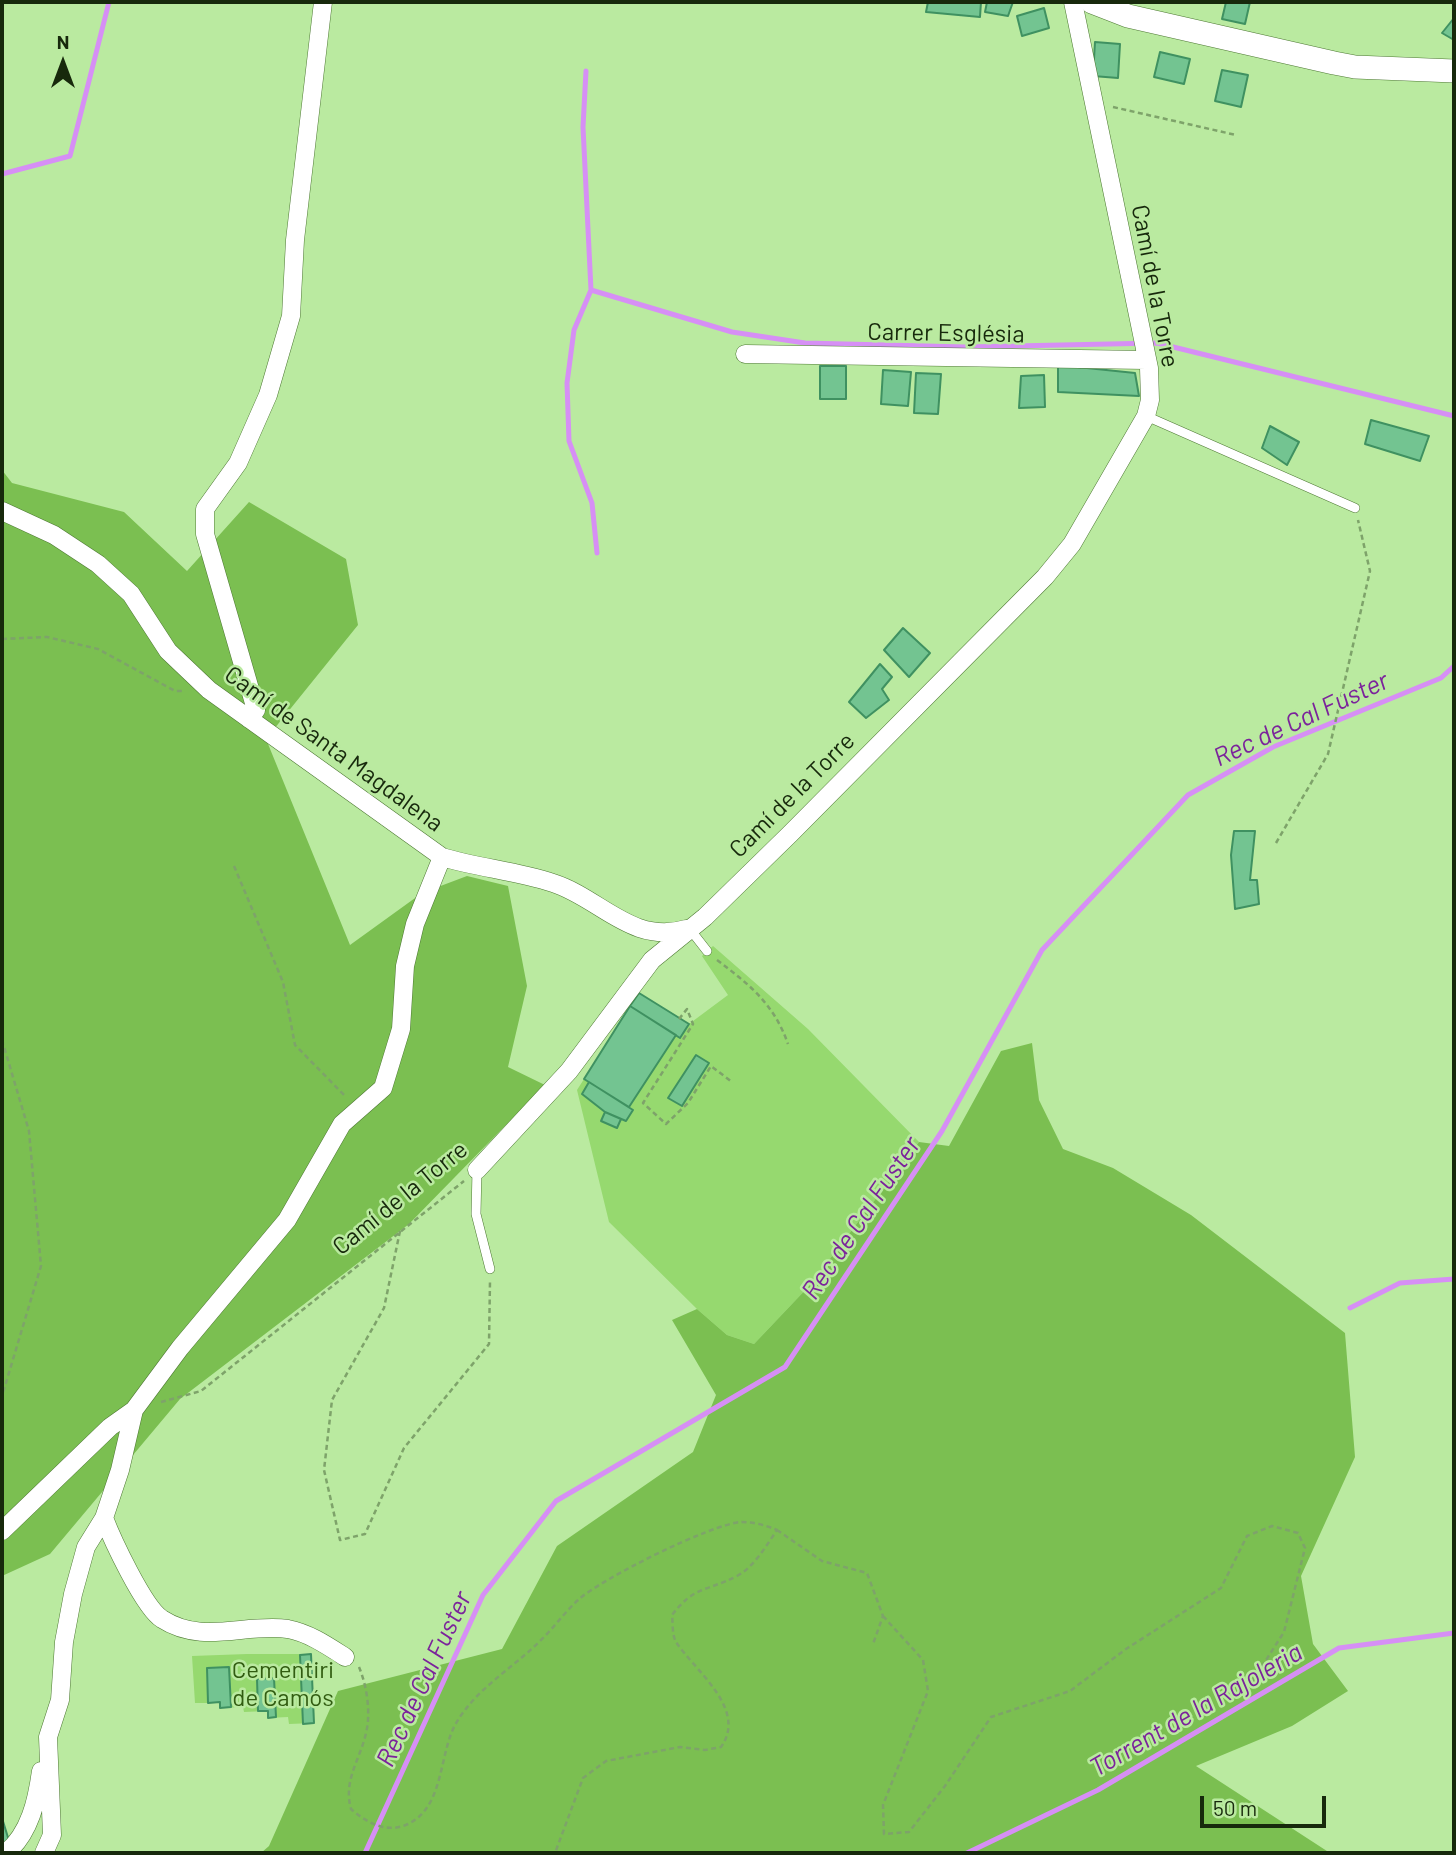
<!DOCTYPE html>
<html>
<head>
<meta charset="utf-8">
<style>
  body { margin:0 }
  #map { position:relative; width:1456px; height:1855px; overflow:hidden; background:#baeaa0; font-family:Barlow,sans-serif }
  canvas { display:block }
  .frame { position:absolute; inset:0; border:4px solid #17290c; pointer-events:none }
  .north { position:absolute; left:28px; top:28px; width:70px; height:70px; -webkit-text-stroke:5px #baeaa0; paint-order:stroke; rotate:0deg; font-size:19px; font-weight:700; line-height:28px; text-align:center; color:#17290c }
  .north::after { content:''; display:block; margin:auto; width:24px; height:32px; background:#17290c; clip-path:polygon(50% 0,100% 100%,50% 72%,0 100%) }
  .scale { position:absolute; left:1200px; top:1796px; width:126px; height:32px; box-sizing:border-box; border:4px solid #17290c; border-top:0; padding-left:9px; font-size:21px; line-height:24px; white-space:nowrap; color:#17290c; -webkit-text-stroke:5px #baeaa0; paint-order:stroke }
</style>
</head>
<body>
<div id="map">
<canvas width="1456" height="1855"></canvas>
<div class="frame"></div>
<div class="north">N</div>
<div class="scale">50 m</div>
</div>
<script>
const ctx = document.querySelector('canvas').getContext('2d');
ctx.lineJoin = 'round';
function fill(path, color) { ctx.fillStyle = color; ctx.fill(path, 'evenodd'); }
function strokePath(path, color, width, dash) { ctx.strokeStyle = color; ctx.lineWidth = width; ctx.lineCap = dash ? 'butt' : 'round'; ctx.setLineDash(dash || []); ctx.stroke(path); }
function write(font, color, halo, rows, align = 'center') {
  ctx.font = font + ' Barlow,sans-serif'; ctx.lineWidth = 5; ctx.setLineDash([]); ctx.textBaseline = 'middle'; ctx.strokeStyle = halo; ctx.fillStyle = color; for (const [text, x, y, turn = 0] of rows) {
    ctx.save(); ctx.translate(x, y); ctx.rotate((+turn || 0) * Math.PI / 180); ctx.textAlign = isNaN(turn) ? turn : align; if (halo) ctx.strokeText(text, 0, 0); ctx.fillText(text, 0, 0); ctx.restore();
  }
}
const green = new Path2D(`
  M713,946L808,1029L919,1142L810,1285L754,1344L727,1335L697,1309L609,1222L577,1090L639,993L689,1024L728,995L702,956Z
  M247,1654H311L314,1723L289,1724L288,1717L268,1718V1711L244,1712L243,1707L220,1708V1703H195L192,1656Z`);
const forest = new Path2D(`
  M2,470L12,483L124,512L187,571L249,502L346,559L358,625L266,739L350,945L422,893L467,876L508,886L527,986L508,1067L545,1085L409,1224L180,1399L50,1554L2,1576Z
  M1032,1043L1039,1100L1063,1149L1113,1168L1191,1215L1345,1333L1355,1457L1301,1576L1313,1644L1348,1691L1292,1726L1196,1766L1330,1853H261L269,1846L338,1691L502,1649L557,1546L693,1452L716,1395L672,1320L697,1309L727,1335L754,1344L810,1285L919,1142L949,1146L1001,1051Z`);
const stream = new Path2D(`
  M586,71L583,127L591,290L574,330L567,383L569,441L592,503L597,553
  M2,174L70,156L109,2
  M591,290L732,332L805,343L966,347L1157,343L1454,416
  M1350,1308L1400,1283L1454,1279
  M365,1853L483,1595L556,1501L785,1367L942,1131L1042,950L1188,795L1273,747L1441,678L1454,666
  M967,1853L1098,1790L1339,1648L1454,1633`);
const building = new Path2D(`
  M928,2H981L980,17L926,12Z
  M987,2H1013L1008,16L985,12Z
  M1226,2H1250L1245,24L1222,19Z
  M1044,8L1049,28L1022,36L1017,16Z
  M1454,18V40L1442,33Z
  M1095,42L1120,44L1118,78L1093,76Z
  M1160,52L1190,59L1184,84L1154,77Z
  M1222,70L1248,75L1241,107L1215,101Z
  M1058,365L1135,373L1139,396L1058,392Z
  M820,366H846V399H820Z
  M883,370L911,372L908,406L881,404Z
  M916,373L941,374L938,414L914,413Z
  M1044,375L1045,407L1019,408L1021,376Z
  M1371,420L1429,436L1420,461L1365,444Z
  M1270,426L1299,442L1287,465L1262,448Z
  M903,628L930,653L909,677L884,650Z
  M880,664L892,677L882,689L889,700L866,718L849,702Z
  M1234,831H1255L1250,880H1257L1259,904L1235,909L1231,855Z
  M639,993L689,1024L680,1038L630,1006Z
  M630,1006L676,1035L629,1107L584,1079Z
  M696,1055L709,1063L682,1106L668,1098Z
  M589,1082L633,1110L626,1121L605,1112L582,1094Z
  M605,1112L621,1119L617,1128L601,1121Z
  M311,1654L314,1723L303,1724L300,1655Z
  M229,1667L231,1707L220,1708V1702L208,1703L207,1668Z
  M274,1678L276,1717L268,1718V1711H258L257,1679Z
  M2,1818L10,1844L2,1850Z`);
const path = new Path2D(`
  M1113,107L1236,135
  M2,639L47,637L98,649L175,691H185
  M1276,843L1328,754L1370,571L1358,520
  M234,866L283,982L295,1045L346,1097
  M717,960C750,985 774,1004 788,1044
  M679,1019L687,1009L693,1024L643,1103L666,1124L688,1103L711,1066L732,1082
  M2,1040L29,1131L41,1266L2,1396
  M400,1231L384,1308L332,1400L324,1470L340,1540L365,1534L404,1448L489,1344L490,1281
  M161,1402L201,1391L464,1181
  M777,1530L822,1561L867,1573L883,1616L873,1644
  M883,1616L923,1660L928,1691L883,1805L884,1834L909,1832L945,1786L991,1717L1070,1691L1126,1649L1221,1588L1247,1536L1272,1526L1298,1533L1305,1548L1284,1632L1245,1693
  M359,1667C367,1686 371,1713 366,1733C360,1760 343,1780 351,1809C367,1823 387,1834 408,1824C446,1806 438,1750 458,1720C478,1688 511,1669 538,1643C552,1630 564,1613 578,1600C601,1579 711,1524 741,1522C754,1522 765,1525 777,1530C766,1546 754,1567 737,1576C706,1592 695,1585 672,1615C673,1624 672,1635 676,1642C695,1671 748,1709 721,1747L705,1750L680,1747L606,1761L583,1778L555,1853`);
const service = new Path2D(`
  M1146,416L1355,508
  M689,928L707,951
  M477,1170L476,1214L490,1269`);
const minor = new Path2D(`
  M745,354L1146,360
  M2,511L54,535L98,564L131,594L168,651L209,690L442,857C479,868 517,871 553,883C600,898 632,945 686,929
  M249,719L256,710L205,534V509L238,463L268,395L291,316L295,240L323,2
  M477,1170L569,1071L652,960L705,917L790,834L1045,577L1072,544L1146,416L1150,400L1149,368L1073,2
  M104,1518C112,1539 144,1608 162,1619C202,1645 245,1623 288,1629C309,1633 328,1646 345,1657
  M2,1531L110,1427L134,1410
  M6,1853C30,1833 37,1800 41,1771
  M44,1853L52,1835L48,1737L60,1700L64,1642L73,1594L86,1547L104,1518L120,1470L134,1410L180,1348L287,1220L342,1124L383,1088L401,1029L405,966L415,924L442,857`);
const tertiary = new Path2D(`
  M1092,2L1128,16L1334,63L1355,67L1454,71`);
const streetNames = [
  ["Camí de la Torre",1155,286,79],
  ["Carrer Església",946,333,1],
  ["Camí de Santa Magdalena",334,749,36],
  ["Camí de la Torre",792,795,-45],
  ["Camí de la Torre",400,1198,-39]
];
const parkNames = [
  ["Cementiri",283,1670],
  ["de Camós",283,1698]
];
const waterNames = [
  ["Rec de Cal Fuster",1301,719,-25],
  ["Rec de Cal Fuster",861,1218,-56],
  ["Rec de Cal Fuster",424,1679,-65],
  ["Torrent de la Rajoleria",1196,1710,-30]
];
fill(green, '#96d96f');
fill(forest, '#7bbf51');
strokePath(stream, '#d68ff5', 5);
fill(building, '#73c491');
strokePath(building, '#3f9161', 2);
strokePath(service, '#4e7934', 10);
strokePath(minor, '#4e7934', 19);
strokePath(tertiary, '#4e7934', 24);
strokePath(path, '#7ea36a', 2.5, [5, 3.5]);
strokePath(service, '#fff', 9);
strokePath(minor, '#fff', 18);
strokePath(tertiary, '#fff', 23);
write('24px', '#17290c', '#baeaa0', streetNames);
write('24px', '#315c11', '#baeaa0', parkNames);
write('italic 26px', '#7b239b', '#baeaa0', waterNames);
</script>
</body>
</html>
